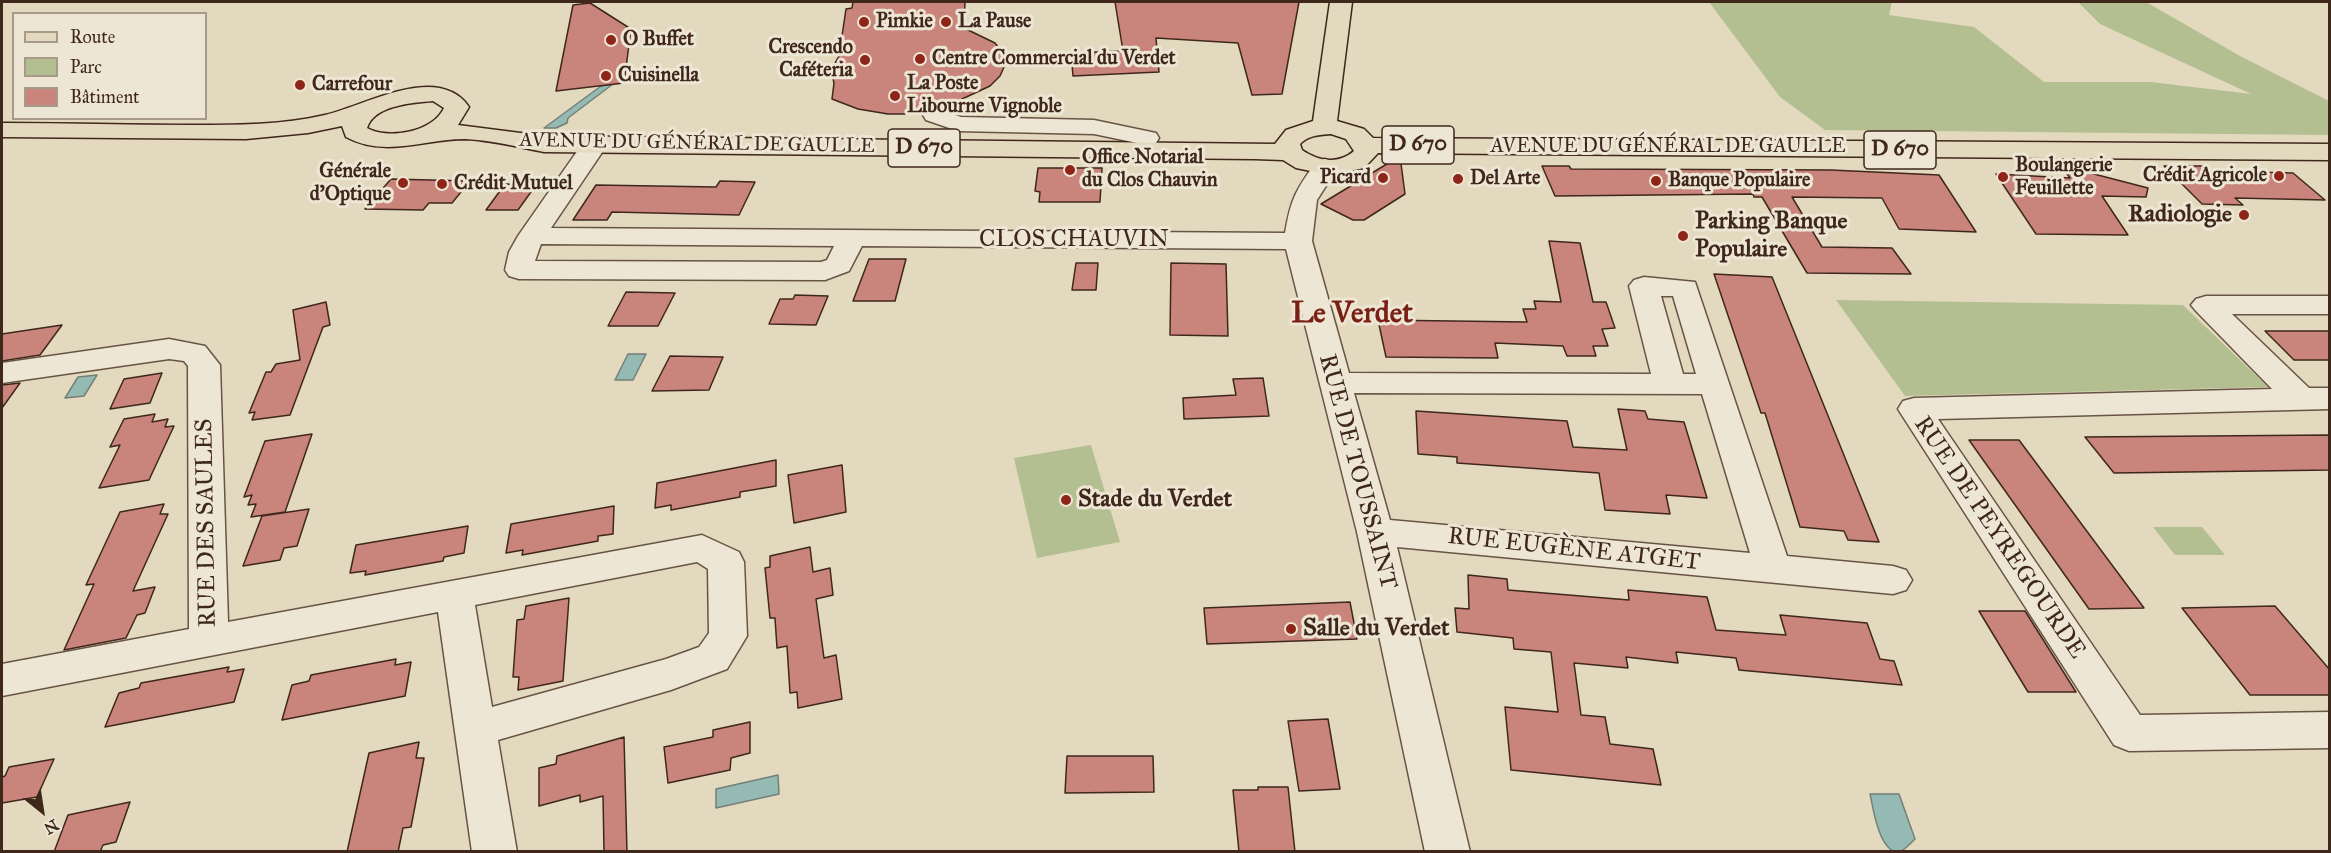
<!DOCTYPE html>
<html>
<head>
<meta charset="utf-8">
<style>
  body { margin:0 }
  #map { position:relative; width:2331px; height:853px; overflow:hidden; background:#e3d9be; font-family:"IM FELL Great Primer",serif }
  canvas { display:block }
  .frame { position:absolute; inset:0; border:3px solid #3f271c; pointer-events:none }
  .legend { position:absolute; left:12px; top:12px; width:195px; height:108px; box-sizing:border-box; background:#ede6d5; border:2px solid #a79a8b; margin:0; padding:8px 10px; list-style:none; font-size:18px; color:#3f271c }
  .legend li { display:flex; align-items:center; gap:12px; height:30px }
  .legend b { width:30px; border:2px solid #a79a8b }
  .north { position:absolute; left:12px; top:781px; width:60px; height:60px; -webkit-text-stroke:4px #ede6d5; paint-order:stroke; rotate:150deg; font-size:16px; font-weight:700; line-height:24px; text-align:center; color:#3f271c }
  .north::after { content:''; display:block; margin:auto; width:21px; height:27px; background:#3f271c; clip-path:polygon(50% 0,100% 100%,50% 72%,0 100%) }
</style>
</head>
<body>
<div id="map">
<canvas width="2331" height="853"></canvas>
<div class="frame"></div>
<ul class="legend">
<li><b style="height:8px;background:#e3d9be"></b>Route</li>
<li><b style="height:16px;background:#b4bf91"></b>Parc</li>
<li><b style="height:16px;background:#c9847c"></b>Bâtiment</li>
</ul>
<div class="north">N</div>
</div>
<script>
const ctx = document.querySelector('canvas').getContext('2d');
ctx.lineJoin = 'round';
function fill(path, color) { ctx.fillStyle = color; ctx.fill(path, 'evenodd'); }
function strokePath(path, color, width, dash) { ctx.strokeStyle = color; ctx.lineWidth = width; ctx.lineCap = dash ? 'butt' : 'round'; ctx.setLineDash(dash || []); ctx.stroke(path); }
function write(font, color, halo, rows, align = 'center') {
  ctx.font = font + ' "IM FELL Great Primer",serif'; ctx.lineWidth = 6; ctx.setLineDash([]); ctx.textBaseline = 'middle'; ctx.strokeStyle = halo; ctx.fillStyle = color; for (const [text, x, y, turn = 0] of rows) {
    ctx.save(); ctx.translate(x, y); ctx.rotate((+turn || 0) * Math.PI / 180); ctx.textAlign = isNaN(turn) ? turn : align; if (halo) ctx.strokeText(text, 0, 0); ctx.fillText(text, 0, 0); ctx.restore();
  }
}
const green = new Path2D(`
  M1709,2H1892L1889,15L1974,27L2044,82H2151L2251,94L2100,24L2078,2H2146L2240,56L2329,101V135L1825,130L1780,97Z
  M1836,300L2183,305L2268,387L1905,396Z
  M1091,445L1120,542L1037,558L1014,458Z
  M2153,527H2202L2225,555H2175Z`);
const water = new Path2D(`
  M613,84L568,118L567,123L556,128H544L601,86Z
  M628,354H646L633,380H615Z
  M97,375L84,396L65,398L78,377Z
  M778,775L779,794L716,808V789Z
  M1870,794H1899L1915,839C1911,843 1904,851 1899,852C1879,853 1873,807 1870,794Z`);
const building = new Path2D(`
  M853,2H965L964,28L995,43L1005,55V65L1000,76L990,86L947,106L949,110L935,106L926,108L921,114H888L858,109L832,99L834,83L831,70L839,56L846,9L852,8Z
  M1115,2H1299L1282,94L1252,95L1238,43L1156,38L1159,72L1073,76L1071,53L1123,51Z
  M590,3L631,29L624,83L556,91L573,5Z
  M1400,156L1405,194L1364,220H1353L1321,204Z
  M1542,166H1569L1571,169L1831,170L1939,175L1976,232L1899,229L1882,198L1792,197L1822,247L1892,248L1911,274L1807,273L1762,197H1754L1753,194L1555,196Z
  M2164,166H2204L2209,171L2293,173L2325,200L2235,198L2243,205L2202,204Z
  M1038,168H1102L1100,202H1039L1040,192L1035,191Z
  M2065,171L2090,173L2148,188L2146,197L2102,196L2128,235L2036,234L1996,174L2070,178Z
  M391,179L470,181L452,203H429L423,210L365,209Z
  M720,181L755,182L739,215L612,212L607,220H573L596,185L716,187Z
  M505,184L536,185L518,210H486Z
  M1549,241L1580,243L1593,302H1606L1615,328L1602,329L1608,346H1593L1596,356H1567L1563,346L1495,343L1498,358L1386,357L1378,320L1527,322L1523,309H1536L1534,301L1561,302Z
  M869,259H906L895,301H853Z
  M1076,263H1098L1096,290H1072Z
  M1171,263L1226,264L1228,336L1170,335Z
  M1714,274L1772,277L1879,542L1848,540L1844,531L1800,527L1765,413H1761Z
  M626,292L675,293L658,326H608Z
  M795,295L828,296L816,325L769,324L780,299H793Z
  M326,302L330,325L323,327L290,415L252,420L255,412L249,413L266,372H271L276,364L300,360L293,310Z
  M62,325L40,355L2,361V334Z
  M2265,331H2330V360H2294Z
  M670,356L723,357L709,390L652,391Z
  M162,373L150,403L110,409L124,379Z
  M1263,378L1269,416L1184,419L1183,398L1236,395L1233,379Z
  M20,383L2,408V385Z
  M1618,409L1645,411L1648,419L1684,422L1707,498L1666,495L1670,514L1605,510L1599,473L1457,463V457L1418,454L1416,411L1567,421L1573,447L1627,450Z
  M155,414L152,422L168,419L165,427L174,426L149,480L99,488L120,445L110,447L124,419Z
  M312,434L285,512L251,517L256,504L248,505L252,495L244,497L265,441Z
  M2330,435V470L2114,473L2085,437Z
  M1969,440H2019L2144,608L2089,609Z
  M776,460V486L740,492V497L671,510V505L655,508L657,483Z
  M842,465L846,512L794,523L788,475Z
  M164,504L160,514H168L133,591L155,587L145,613L137,615L126,638L64,650L94,584L86,585L120,512Z
  M614,506L613,534L598,536V541L522,555L523,550L506,553L511,524Z
  M309,509L297,546L284,548L280,560L243,566L262,516Z
  M468,526L464,553L444,557L443,561L365,575L366,571L350,573L356,545Z
  M810,547L813,572L830,568L833,595L816,599L824,658L836,655L842,699L798,708L797,692L790,693L787,646L777,648L775,618H770L765,568L770,567V556Z
  M1468,575L1507,579L1508,590L1629,600L1628,590L1707,597L1716,630L1786,635L1780,615L1867,623L1880,659L1894,661L1902,685L1739,670L1736,658L1676,652L1678,663L1626,657L1628,668L1574,663L1581,715L1605,717L1610,744L1653,749L1661,785L1511,770L1505,707L1558,712L1551,652L1514,649L1513,638L1457,632L1455,608L1469,609Z
  M569,598L563,681L518,690L519,677H513L517,620L524,619L526,606Z
  M1350,602L1357,639L1207,644L1204,608Z
  M2275,606L2330,670V695H2250L2182,608Z
  M1979,611H2025L2076,692H2028Z
  M396,659L395,665L411,662L405,696L282,720L292,685L309,681L311,675Z
  M229,667L227,672L244,669L234,702L105,727L119,693L139,688L141,683Z
  M1328,719L1340,789L1299,791L1288,721Z
  M750,722V753L731,758L730,770L668,783L664,747L713,737V730Z
  M624,737L627,852H604L603,796L580,802V795L539,806V768L556,764L557,756Z
  M419,742L416,758H424L421,775L411,827L403,828L398,852H347L369,753Z
  M1067,756H1153L1154,792L1065,793Z
  M54,759L37,797L2,803V777L5,776L9,767Z
  M1258,787H1288L1295,852H1239L1233,790H1258Z
  M130,802L116,842L103,845L100,852H54L68,815Z`);
const minor = new Path2D(`
  M935,108L961,117L1094,120L1156,133L1159,138L1156,143L1147,145L1094,134L958,131L926,120L923,115L926,110Z
  M594,137L603,140L607,145L551,228L1285,233C1291,198 1296,190 1316,162L1325,159L1334,162L1338,167L1317,200L1312,241L1349,373L1651,374L1629,286L1634,280L1644,277L1695,282L1787,556L1893,566L1906,570L1912,580L1906,590L1893,594L1397,547L1470,852H1425L1357,532L1286,249L862,246L849,271L825,280L519,279L509,276L505,270L509,252L518,236L585,140ZM541,244L834,246L827,260L821,262L535,261ZM1661,296H1673L1696,374H1683ZM1354,393L1702,394L1750,553L1390,520Z
  M2206,296H2330V314H2232L2309,388H2330V409L1938,419L2140,715L2330,712V748L2129,751L2114,745L1898,409L1903,401L1914,398L2272,389L2196,311L2191,305L2196,299Z
  M169,339L205,346L220,365L228,622L702,535L739,552L744,562L747,636L727,669L671,690L498,740L517,852H472L438,612L2,696V664L189,629L188,366L184,361L169,359L2,383V363ZM697,562L708,569L709,633L699,647L666,659L492,707L475,605Z`);
const major = new Path2D(`
  M1330,2H1352L1337,121L1364,129L1373,138L2330,144V160L1378,153L1364,168L1330,175L1296,168L1283,160L1255,159L544,152C518,147 491,140 465,139C424,139 385,158 346,137L342,126L308,133L246,139L2,137V123C66,123 130,125 193,125C237,125 283,125 325,115C365,106 438,62 469,107L458,125L544,136L1275,144L1286,130L1313,121ZM433,101L444,108C433,132 389,140 367,128C374,105 412,103 433,101ZM1331,134L1346,139L1354,151C1338,165 1318,161 1302,150L1300,144C1309,135 1319,135 1331,134Z`);
const markers = [
  [864,22,6,"#8f2418"],
  [946,22,6,"#8f2418"],
  [611,40,6,"#8f2418"],
  [920,59,6,"#8f2418"],
  [865,60,6,"#8f2418"],
  [606,76,6,"#8f2418"],
  [300,85,6,"#8f2418"],
  [895,96,6,"#8f2418"],
  [1070,170,6,"#8f2418"],
  [2279,176,6,"#8f2418"],
  [2003,177,6,"#8f2418"],
  [1383,178,6,"#8f2418"],
  [1458,179,6,"#8f2418"],
  [1656,181,6,"#8f2418"],
  [403,183,6,"#8f2418"],
  [442,184,6,"#8f2418"],
  [2244,215,6,"#8f2418"],
  [1683,236,6,"#8f2418"],
  [1066,500,6,"#8f2418"],
  [1291,629,6,"#8f2418"]
];
const farPoinames = [
  ["Pimkie",876,22],
  ["La Pause",958,22],
  ["O Buffet",623,40],
  ["Crescendo",853,48,"right"],
  ["Caféteria",853,71,"right"],
  ["Centre Commercial du Verdet",932,59],
  ["Cuisinella",618,76],
  ["La Poste",907,84],
  ["Libourne Vignoble",907,107],
  ["Carrefour",312,85],
  ["Office Notarial",1082,158],
  ["du Clos Chauvin",1082,181],
  ["Boulangerie",2015,166],
  ["Feuillette",2015,189],
  ["Générale",391,172,"right"],
  ["d'Optique",391,195,"right"],
  ["Crédit Agricole",2267,176,"right"],
  ["Picard",1371,178,"right"],
  ["Del Arte",1470,179],
  ["Banque Populaire",1668,181],
  ["Crédit Mutuel",454,184]
];
const farStreetnames = [
  ["AVENUE DU GÉNÉRAL DE GAULLE",697,144,1],
  ["AVENUE DU GÉNÉRAL DE GAULLE",1668,147]
];
const shields = [
  [1418,145,72],
  [924,148,72],
  [1900,150,72]
];
const shieldNames = [
  ["D 670",1418,145],
  ["D 670",924,148],
  ["D 670",1900,150]
];
const poiNames = [
  ["Radiologie",2232,215,"right"],
  ["Parking Banque",1695,222],
  ["Populaire",1695,250],
  ["Stade du Verdet",1078,500],
  ["Salle du Verdet",1303,629]
];
const streetNames = [
  ["CLOS CHAUVIN",1074,240],
  ["RUE DE TOUSSAINT",1357,472,75],
  ["RUE DES SAULES",207,523,-91],
  ["RUE DE PEYREGOURDE",1999,538,56],
  ["RUE EUGÈNE ATGET",1574,550,6]
];
const districtNames = [
  ["Le Verdet",1352,315]
];
fill(green, '#b4bf91');
fill(water, '#95bab3');
strokePath(water, '#737f77', 1.5);
fill(building, '#c9847c');
strokePath(building, '#3f271c', 1.5);
strokePath(minor, '#685444', 3);
strokePath(major, '#3f271c', 3);
fill(minor, '#ede6d5');
fill(major, '#e3d9be');
for (const [x, y, r, color] of markers) { const dot = new Path2D(); dot.arc(x, y, r, 0, 2 * Math.PI); ctx.fillStyle = color; ctx.fill(dot); strokePath(dot, '#ede6d5', 2); }
write('bold 20px', '#3f271c', '#ede6d5', farPoinames, 'left');
write('20px', '#3f271c', '#ede6d5', farStreetnames);
for (const [x, y, w] of shields) { const box = new Path2D(); box.roundRect(x - w / 2, y - 19, w, 38, 4.5); ctx.fillStyle = '#ede6d5'; ctx.fill(box); strokePath(box, '#3f271c', 1.5); }
write('bold 22px', '#3f271c', null, shieldNames);
write('bold 24px', '#3f271c', '#ede6d5', poiNames, 'left');
write('24px', '#3f271c', '#ede6d5', streetNames);
write('bold 30px', '#7a1f14', '#ede6d5', districtNames);
</script>
</body>
</html>
